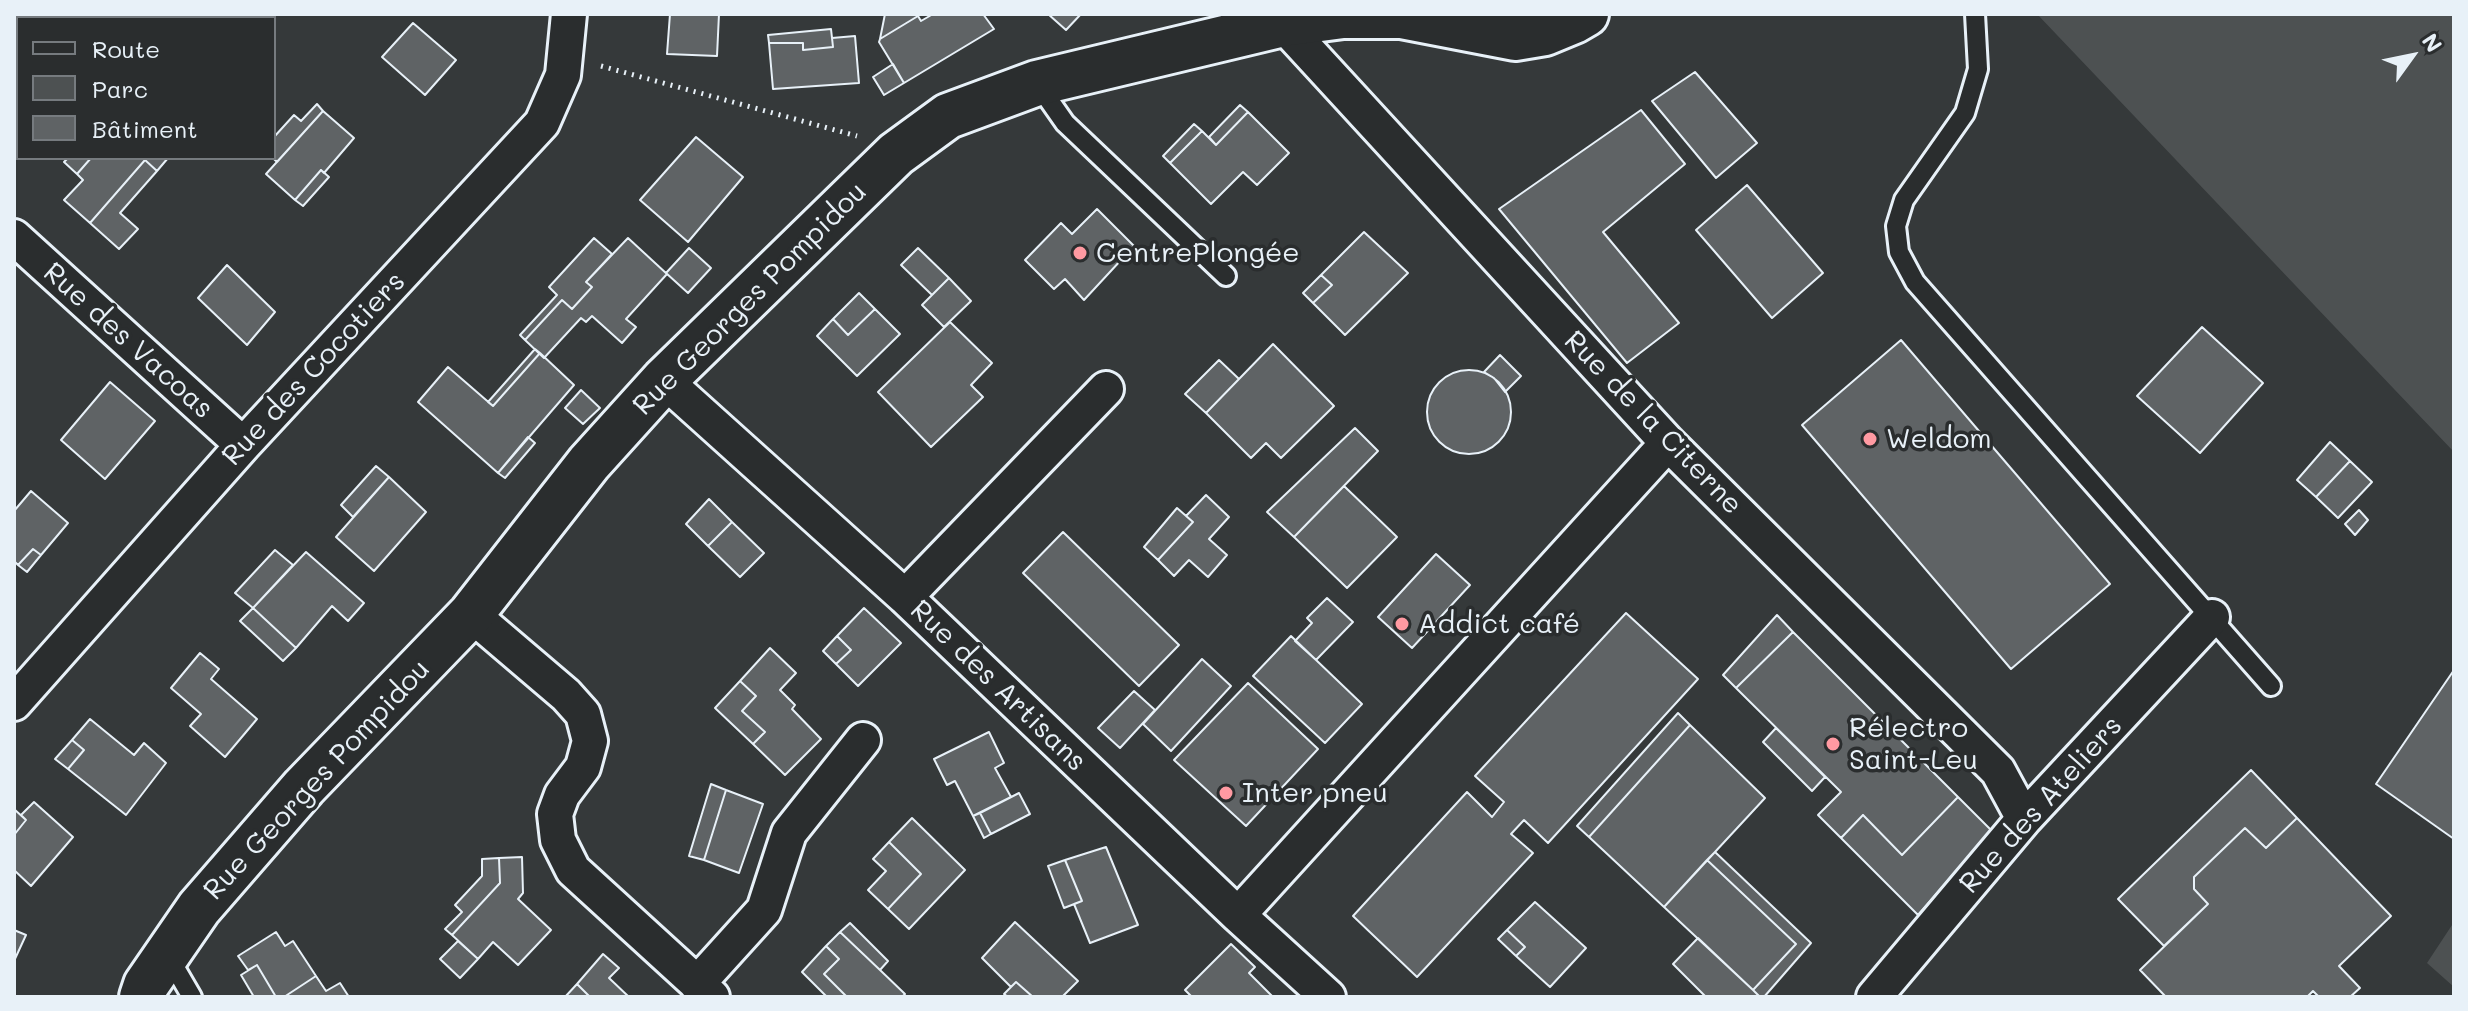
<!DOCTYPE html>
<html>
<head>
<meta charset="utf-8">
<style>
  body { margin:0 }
  #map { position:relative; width:2468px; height:1011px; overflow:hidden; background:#35393a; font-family:Mali,sans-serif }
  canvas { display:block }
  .frame { position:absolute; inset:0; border:16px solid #e8f1f8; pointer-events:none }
  .legend { position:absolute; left:16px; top:16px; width:260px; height:144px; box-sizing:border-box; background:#2a2d2e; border:2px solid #767b7f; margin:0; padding:10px 14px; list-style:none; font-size:24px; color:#e8f1f8 }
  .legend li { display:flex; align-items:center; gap:16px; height:40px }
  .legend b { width:40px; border:2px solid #767b7f }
  .north { position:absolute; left:2372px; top:16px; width:80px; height:80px; -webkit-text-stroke:6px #2a2d2e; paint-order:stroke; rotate:57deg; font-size:22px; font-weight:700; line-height:32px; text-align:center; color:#e8f1f8 }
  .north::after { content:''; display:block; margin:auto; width:28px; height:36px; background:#e8f1f8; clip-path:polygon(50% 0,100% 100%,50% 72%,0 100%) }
</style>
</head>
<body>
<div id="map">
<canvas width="2468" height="1011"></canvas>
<div class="frame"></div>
<ul class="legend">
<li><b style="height:10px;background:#2a2d2e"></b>Route</li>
<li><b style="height:22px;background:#4d5152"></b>Parc</li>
<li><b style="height:22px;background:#5f6365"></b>Bâtiment</li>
</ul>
<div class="north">N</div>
</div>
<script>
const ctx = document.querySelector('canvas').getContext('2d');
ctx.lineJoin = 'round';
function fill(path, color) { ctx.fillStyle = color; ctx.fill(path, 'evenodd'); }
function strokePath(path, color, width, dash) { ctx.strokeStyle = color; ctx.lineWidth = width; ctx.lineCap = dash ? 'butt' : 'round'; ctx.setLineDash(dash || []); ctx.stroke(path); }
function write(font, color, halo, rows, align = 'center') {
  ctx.font = font + ' Mali,sans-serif'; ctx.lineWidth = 7; ctx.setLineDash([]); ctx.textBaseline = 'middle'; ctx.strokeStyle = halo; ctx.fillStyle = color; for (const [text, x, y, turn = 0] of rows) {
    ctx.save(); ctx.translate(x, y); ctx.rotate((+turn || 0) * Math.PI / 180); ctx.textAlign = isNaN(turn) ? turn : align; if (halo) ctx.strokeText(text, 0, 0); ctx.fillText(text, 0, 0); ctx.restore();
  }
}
const green = new Path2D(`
  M2037,14H2454V452Z
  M2454,922V987L2427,963Z`);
const building = new Path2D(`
  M197,14H222L226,18H194Z
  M670,14H719L717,56L667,54Z
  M885,14H916L918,16L880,39Z
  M933,14H983L994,29L904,83L879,42L880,39L918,16L921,21Z
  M1048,14H1081L1066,30Z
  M413,23L456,60L425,95L382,57Z
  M831,29L833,47L803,50V43H769L768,35Z
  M855,36L859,83L773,89L769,43H803V50L833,47L832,38Z
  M893,64L904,83L884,95L873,77Z
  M1695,72L1757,143L1716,178L1652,101Z
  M317,104L323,111L277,162L273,158L274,137L294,115L301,121Z
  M1240,105L1248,112L1216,145L1209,137Z
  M1641,110L1685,164L1603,232L1679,323L1627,363L1499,209Z
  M323,111L354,138L324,173L321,170L295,200L266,174Z
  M1248,112L1289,153L1257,185L1243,172L1211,204L1170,163L1202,131L1216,145Z
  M1194,124L1202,131L1170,163L1163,156Z
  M696,137L743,177L688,242L640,200Z
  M68,158H91L77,174L64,162Z
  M91,158H168L157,171L145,160L90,223L64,200L83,180L77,174Z
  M145,160L157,171L120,213L138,229L119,249L90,223Z
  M321,170L329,177L303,206L295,200Z
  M1747,185L1823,273L1772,318L1696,230Z
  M1097,209L1134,246L1084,300L1065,279L1054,289L1025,260L1061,223L1072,234Z
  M1364,232L1408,273L1345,335L1313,303L1332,285L1321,275Z
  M594,238L612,254L586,282L592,287L572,309L562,300L525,340L520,335L557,295L549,287Z
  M628,238L667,274L626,319L636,327L622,343L592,316L586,322L581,318L544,358L525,340L562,300L572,309L592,287L586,282Z
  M689,248L711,268L688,293L666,273Z
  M918,248L949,278L932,295L901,265Z
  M227,265L275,312L247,345L198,298Z
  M1321,275L1332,285L1313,303L1303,293Z
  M949,278L971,301L944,327L922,305Z
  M859,293L875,309L848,335L833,319Z
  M875,309L900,334L857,376L817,336L833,319L848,335Z
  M950,322L992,363L971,385L983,397L931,447L878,392Z
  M2202,327L2263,383L2200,453L2137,396Z
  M1901,340L2110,584L2011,669L1802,425Z
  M1273,344L1334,406L1281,458L1266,443L1251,458L1206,413Z
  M535,349L540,353L493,406L488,402Z
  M540,353L574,385L498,473L418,402L448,367L493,406Z
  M1500,355L1521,376L1505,392L1494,378L1484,372Z
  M1219,360L1239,379L1206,413L1185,394Z
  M1427 412a42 42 0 1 1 84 0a42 42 0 1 1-84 0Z
  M110,382L155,421L105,479L61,440Z
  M581,390L600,408L583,424L565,408Z
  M1355,428L1378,451L1294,537L1267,512Z
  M528,437L535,443L505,478L498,473Z
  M2330,442L2350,461L2316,497L2297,480Z
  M2350,461L2372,482L2338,518L2316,497Z
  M376,466L389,477L353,517L341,505Z
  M389,477L426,512L374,571L336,537Z
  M1344,486L1397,537L1347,588L1294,537Z
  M31,491L68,523L41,555L33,549L18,565L14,561V511Z
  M1206,495L1229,517L1209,539L1227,555L1208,577L1189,560L1174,576L1158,560L1193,522L1186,516Z
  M709,499L732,522L708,546L686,524Z
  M1177,508L1193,522L1158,560L1144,547Z
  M2359,510L2368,520L2355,535L2345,524Z
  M732,522L764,553L740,577L708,546Z
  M1063,532L1179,645L1139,686L1023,573Z
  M33,549L41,555L27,572L18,565Z
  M275,550L293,565L253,608L235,593Z
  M306,552L364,603L348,621L332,606L296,648L253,608Z
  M1436,554L1470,585L1412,648L1378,617Z
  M1327,598L1353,622L1316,660L1295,641L1312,623L1307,618Z
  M253,608L296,648L283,661L240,621Z
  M864,608L901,643L858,686L836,664L851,650L837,636Z
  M1626,613L1698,679L1548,843L1524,820L1511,834L1533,853L1417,977L1353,916L1467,792L1492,817L1504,802L1475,776Z
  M1777,615L1793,632L1736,688L1723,675Z
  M1793,632L1958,797L1902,855L1863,815L1841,838L1818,815L1841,792L1736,688Z
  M837,636L851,650L836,664L823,651Z
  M1291,636L1362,704L1325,743L1253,676Z
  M770,648L796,673L780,690L795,705L792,709L821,739L785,775L753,744L765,732L742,711L756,696L740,681Z
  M200,653L219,669L211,679L257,719L225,757L190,726L201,714L171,688Z
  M1202,659L1231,686L1171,751L1143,724Z
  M2454,670V839L2376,784Z
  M740,681L756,696L742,711L765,732L753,744L715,708Z
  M1248,683L1318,749L1246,826L1174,760Z
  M1134,691L1155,710L1120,748L1098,728Z
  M1678,713L1690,725L1589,837L1577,826Z
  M90,719L134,755L144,743L166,763L126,815L68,769L84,750L72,740Z
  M1690,725L1765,798L1664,907L1589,837Z
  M1776,728L1825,777L1812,791L1763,742Z
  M989,732L1004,763L995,768L1011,797L973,816L955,781L947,785L934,759Z
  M72,740L84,750L68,769L55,759Z
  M2251,770L2297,818L2266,848L2245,828L2194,877V889L2208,904L2164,946L2118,899Z
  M711,784L726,790L704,860L689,856Z
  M726,790L763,804L739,873L704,860Z
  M1019,793L1030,814L991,834L980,813Z
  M1958,797L1992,831L1918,915L1841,838L1863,815L1902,855Z
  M34,802L73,837L31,886L14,870V835L26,820L21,815Z
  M14,809L26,820L14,835Z
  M980,813L991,834L984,838L973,816Z
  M912,818L965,870L909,929L888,909L921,874L889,842Z
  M2297,818L2391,916L2339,966L2360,988L2350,997H2319L2313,991L2307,997H2166L2140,970L2208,904L2194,889V877L2245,828L2266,848Z
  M889,842L921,874L888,909L868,890L886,871L873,859Z
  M1106,847L1138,925L1090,943L1074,904L1082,901L1065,860Z
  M1715,852L1811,943L1764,997H1760L1753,990L1796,944L1707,860Z
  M522,857L523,893L518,899L551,930L518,965L493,942L478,959L452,935L500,883L499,858Z
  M499,858L500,883L452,935L445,929L462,912L455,905L482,876V859Z
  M1065,860L1082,901L1064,908L1048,866Z
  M1707,860L1796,944L1753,990L1664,907Z
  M1535,902L1586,948L1550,987L1516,956L1525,947L1507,930Z
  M1015,922L1078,981L1062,997H1033L1016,982L1011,987L982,958Z
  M850,923L888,961L880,970L840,932Z
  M14,930L26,935L14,961Z
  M1507,930L1525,947L1516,956L1498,939Z
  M276,932L285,946L293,941L316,976L284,997H276L257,965L248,970L238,956Z
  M840,932L880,970L905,994L902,997H847L824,974L839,959L826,946Z
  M1698,938L1753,990L1760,997H1706L1673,964Z
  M458,941L478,959L460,978L440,959Z
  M1231,944L1255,967L1249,973L1273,997H1192L1185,990Z
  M826,946L839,959L824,974L847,997H827L802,972Z
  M603,954L619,968L609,978L629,997H590L577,984Z
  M257,965L276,997H254L241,975Z
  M316,976L326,991L340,983L349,997H284Z
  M1016,982L1033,997H1008L1004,994Z
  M577,984L590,997H565Z`);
const path = new Path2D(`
  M601,66L857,136`);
const service = new Path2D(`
  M1975,14L1978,69L1965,113L1904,200L1896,226L1899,252L1915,282L2271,686
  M1037,83L1065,123L1226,276
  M167,954L192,997`);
const minor = new Path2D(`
  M1283,24L1668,443L1998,771L2024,819
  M14,29L18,24
  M14,237L243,445
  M664,380L905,597L1238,915L1328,997
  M905,597L1106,389
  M471,614L566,695L583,714L590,741L583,767L562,795L555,814L558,840L573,870L712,997
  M14,703L243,445L542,123L563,75L569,14
  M1238,915L1668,443
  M697,984L764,910L789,833L863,740
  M1874,997L2024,819L2212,617`);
const secondary = new Path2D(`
  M142,997L146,985L199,908L304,787L471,614L589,463L664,380L896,154L948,116L1037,83L1283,24L1343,16H1401L1515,38L1545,33L1574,21L1586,14`);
const markers = [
  [1080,253,8,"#ff9aa2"],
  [1870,439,8,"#ff9aa2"],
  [1402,624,8,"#ff9aa2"],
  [1833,744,8,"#ff9aa2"],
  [1226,793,8,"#ff9aa2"]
];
const poiNames = [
  ["CentrePlongée",1096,253],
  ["Weldom",1886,439],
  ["Addict café",1418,624],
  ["Rélectro",1849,728],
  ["Saint-Leu",1849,760],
  ["Inter pneu",1242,793]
];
const streetNames = [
  ["Rue Georges Pompidou",750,299,-45],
  ["Rue des Vacoas",128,341,42],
  ["Rue des Cocotiers",314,369,-47],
  ["Rue de la Citerne",1653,423,46],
  ["Rue des Artisans",998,686,44],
  ["Rue Georges Pompidou",317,780,-47],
  ["Rue des Ateliers",2041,805,-48]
];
fill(green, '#4d5152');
fill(building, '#5f6365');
strokePath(building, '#e8f1f8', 2);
strokePath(service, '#e8f1f8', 24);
strokePath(minor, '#e8f1f8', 40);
strokePath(secondary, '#e8f1f8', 50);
strokePath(path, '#e8f1f8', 5, [2, 6]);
strokePath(service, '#2a2d2e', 18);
strokePath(minor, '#2a2d2e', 34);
strokePath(secondary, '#2a2d2e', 44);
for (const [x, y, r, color] of markers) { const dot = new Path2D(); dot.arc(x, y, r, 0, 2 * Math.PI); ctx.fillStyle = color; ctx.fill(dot); strokePath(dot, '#2a2d2e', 3); }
write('28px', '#e8f1f8', '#2a2d2e', poiNames, 'left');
write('28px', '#e8f1f8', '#2a2d2e', streetNames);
</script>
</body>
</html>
